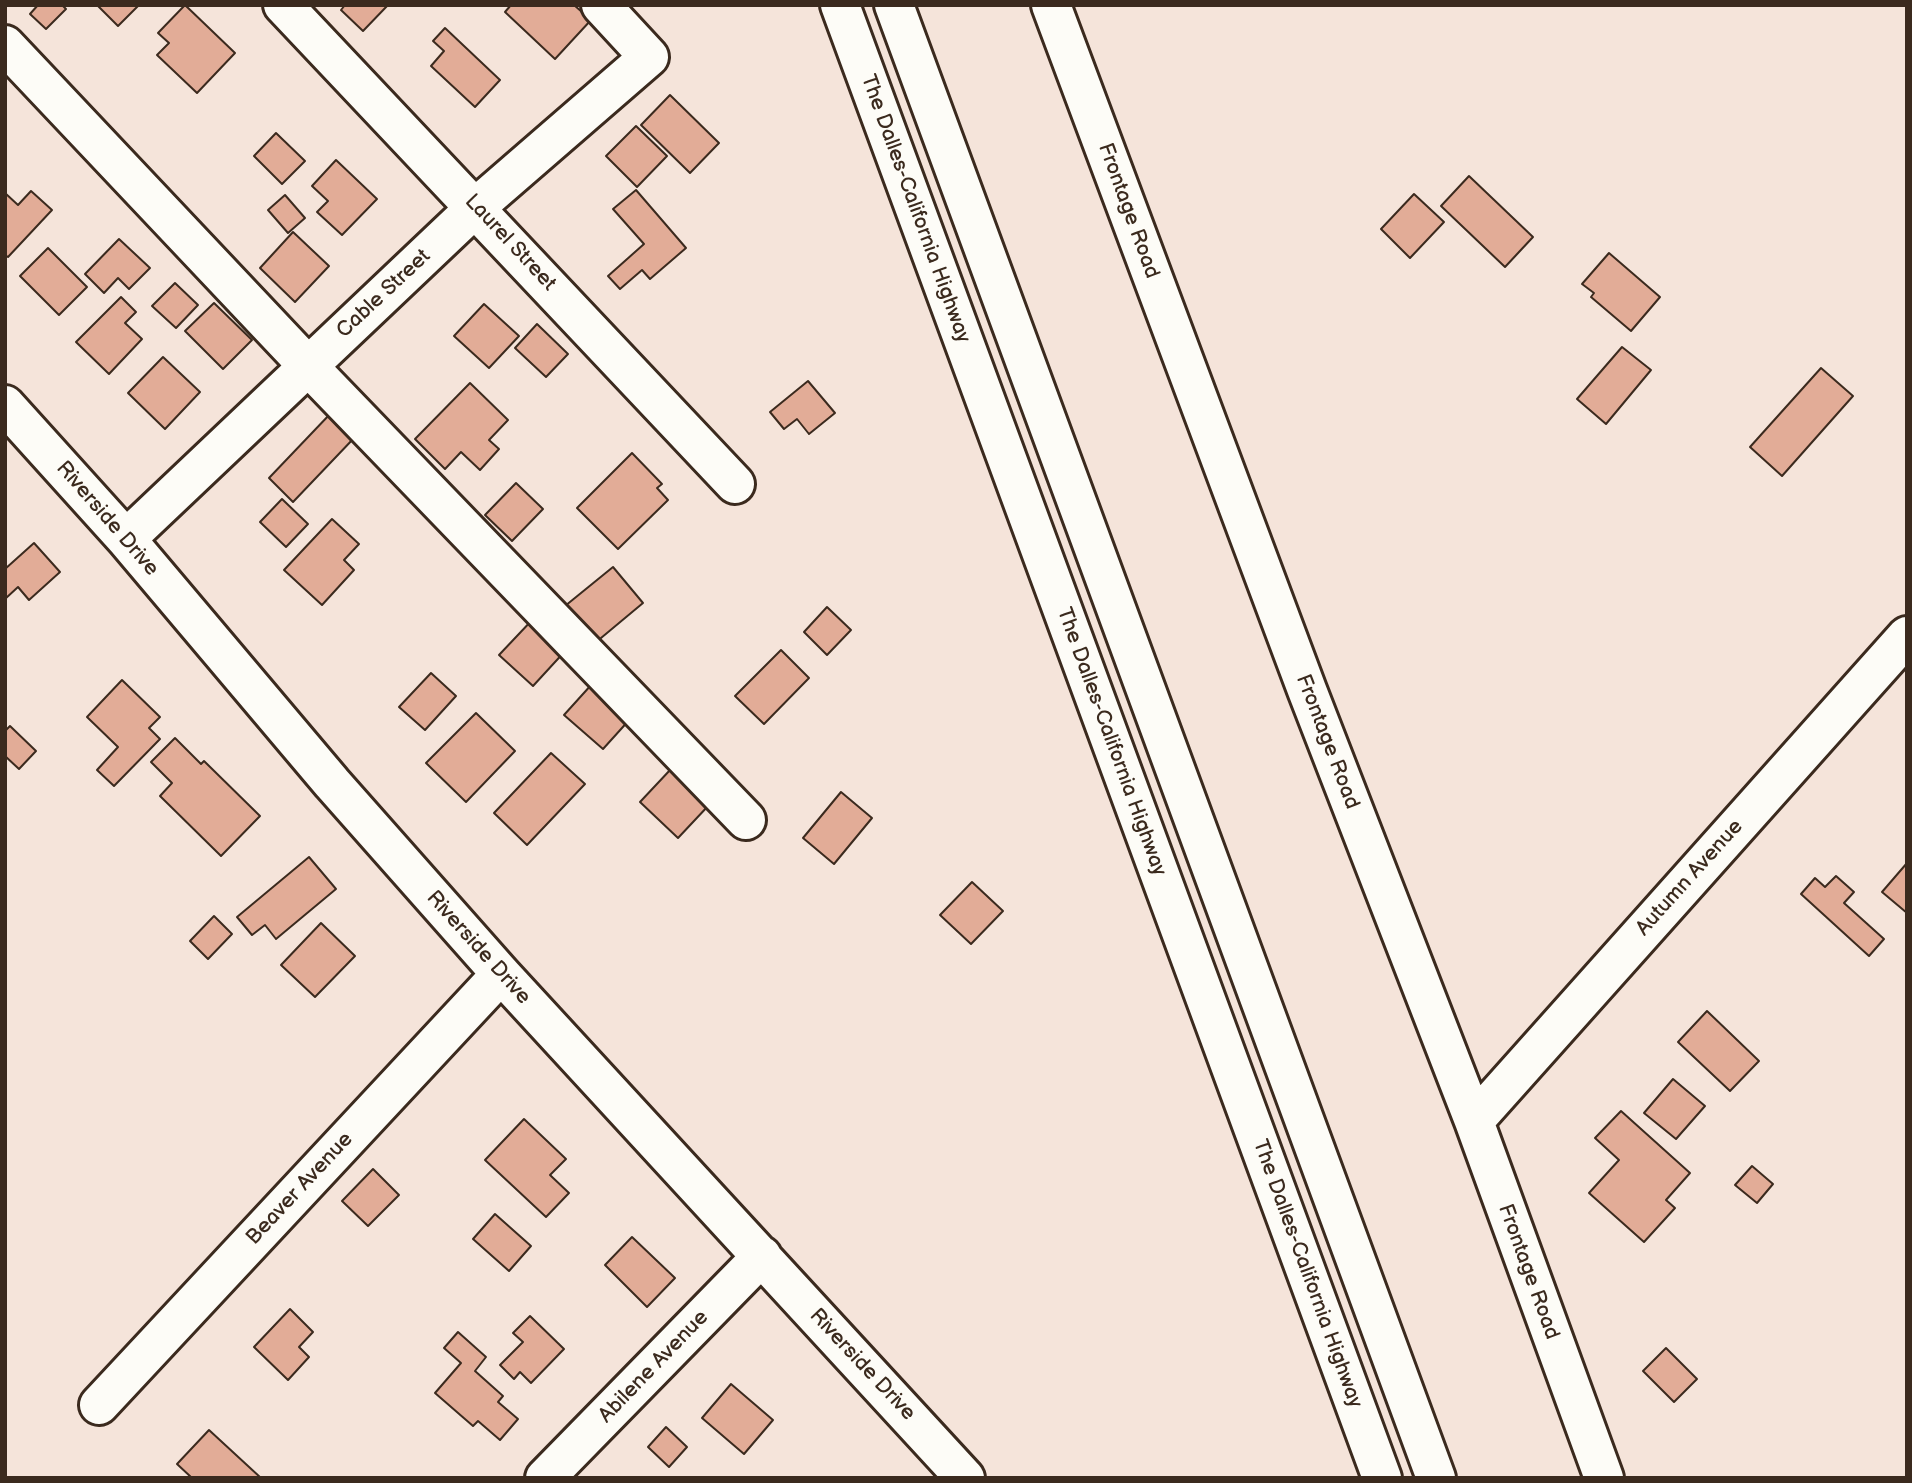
<!DOCTYPE html>
<html>
<head>
<meta charset="utf-8">
<style>
  body { margin:0 }
  #map { position:relative; width:1912px; height:1483px; overflow:hidden; background:#f5e4da; font-family:"Balsamiq Sans",sans-serif }
  canvas { display:block }
  .frame { position:absolute; inset:0; border:7px solid #3b2a1e; pointer-events:none }
</style>
</head>
<body>
<div id="map">
<canvas width="1912" height="1483"></canvas>
<div class="frame"></div>
</div>
<script>
const ctx = document.querySelector('canvas').getContext('2d');
ctx.lineJoin = 'round';
function fill(path, color) { ctx.fillStyle = color; ctx.fill(path, 'evenodd'); }
function strokePath(path, color, width, dash) { ctx.strokeStyle = color; ctx.lineWidth = width; ctx.lineCap = dash ? 'butt' : 'round'; ctx.setLineDash(dash || []); ctx.stroke(path); }
function write(font, color, halo, rows, align = 'center') {
  ctx.font = font + ' "Balsamiq Sans",sans-serif'; ctx.lineWidth = 7; ctx.setLineDash([]); ctx.textBaseline = 'middle'; ctx.strokeStyle = halo; ctx.fillStyle = color; for (const [text, x, y, turn = 0] of rows) {
    ctx.save(); ctx.translate(x, y); ctx.rotate((+turn || 0) * Math.PI / 180); ctx.textAlign = isNaN(turn) ? turn : align; if (halo) ctx.strokeText(text, 0, 0); ctx.fillText(text, 0, 0); ctx.restore();
  }
}
const building = new Path2D(`
  M38,5H62L66,9L46,29L30,14Z
  M97,5H139L118,26Z
  M185,5L235,53L197,93L157,55L169,43L158,33Z
  M345,5H388L363,31L341,10Z
  M511,5H574L591,20L555,59L505,12Z
  M445,28L500,80L475,107L431,66L444,51L433,41Z
  M670,95L719,143L690,173L641,125Z
  M636,126L667,156L637,187L606,156Z
  M276,133L305,161L282,184L254,156Z
  M336,160L377,199L342,235L317,212L328,201L312,186Z
  M1469,176L1533,237L1505,267L1441,206Z
  M636,190L686,248L650,279L642,270L620,289L608,276L644,244L613,209Z
  M31,191L52,210L8,257L5,255V193L18,205Z
  M1414,194L1444,222L1410,258L1381,229Z
  M285,195L305,218L288,233L268,210Z
  M293,232L329,266L295,302L260,268Z
  M119,239L150,268L129,289L118,278L104,293L85,274Z
  M48,248L87,287L59,315L20,276Z
  M1609,253L1660,297L1631,331L1591,297L1594,293L1582,284Z
  M175,283L198,305L176,328L152,306Z
  M121,297L136,312L125,323L142,339L109,374L76,342Z
  M214,303L252,340L223,369L185,331Z
  M484,304L519,336L489,368L454,336Z
  M537,324L568,354L546,377L515,348Z
  M1622,347L1651,370L1606,424L1577,399Z
  M163,357L200,392L165,429L128,393Z
  M1821,368L1853,396L1782,476L1750,447Z
  M808,381L835,413L809,434L797,419L784,429L770,412Z
  M470,383L508,420L489,440L499,449L480,470L461,452L445,469L415,439Z
  M331,413L355,437L293,502L269,478Z
  M632,453L662,484L657,488L668,500L618,549L577,508Z
  M516,483L543,509L512,541L485,515Z
  M282,499L308,524L286,547L260,522Z
  M332,519L359,544L344,560L354,570L322,605L284,570Z
  M34,543L60,572L29,600L18,587L5,599V569Z
  M613,567L643,603L595,643L565,606Z
  M827,607L851,630L827,655L804,632Z
  M534,618L567,649L533,686L499,655Z
  M781,650L809,678L764,724L735,696Z
  M431,673L456,696L425,730L399,707Z
  M122,680L160,717L149,728L160,739L114,786L97,770L118,747L87,717Z
  M592,684L631,718L603,749L564,715Z
  M476,713L515,751L466,802L426,763Z
  M10,726L36,751L19,769L5,756V731Z
  M175,738L201,764L204,761L260,816L221,856L160,796L172,783L151,762Z
  M551,753L585,784L527,845L494,813Z
  M671,769L709,805L678,838L640,802Z
  M841,792L872,818L834,864L803,838Z
  M309,857L336,889L276,939L265,925L252,935L237,917Z
  M1907,863V913L1882,892Z
  M1836,876L1854,892L1844,903L1884,939L1869,956L1801,894L1815,878L1825,887Z
  M972,882L1003,911L971,944L940,915Z
  M214,916L232,934L208,959L190,941Z
  M321,923L355,956L315,997L281,965Z
  M1707,1011L1759,1061L1730,1091L1678,1042Z
  M1673,1079L1705,1106L1676,1139L1644,1113Z
  M1621,1111L1690,1173L1666,1200L1675,1208L1644,1242L1589,1193L1619,1160L1595,1138Z
  M524,1119L566,1159L550,1175L569,1193L546,1217L485,1160Z
  M1752,1166L1773,1184L1757,1203L1735,1185Z
  M373,1169L399,1195L368,1226L342,1201Z
  M495,1214L531,1246L509,1271L473,1239Z
  M632,1237L675,1278L647,1307L605,1265Z
  M290,1309L313,1332L299,1347L309,1357L288,1380L254,1347Z
  M530,1316L564,1349L531,1383L520,1372L514,1379L500,1365L523,1342L513,1333Z
  M458,1332L486,1357L475,1371L503,1396L498,1402L518,1419L500,1440L478,1421L473,1426L435,1393L461,1363L444,1348Z
  M1666,1348L1697,1379L1674,1402L1643,1371Z
  M731,1384L773,1420L744,1454L702,1418Z
  M666,1427L687,1447L669,1467L648,1447Z
  M209,1430L261,1478H192L177,1464Z`);
const minor = new Path2D(`
  M283,5L735,484
  M1051,5L1307,690L1474,1121L1604,1478
  M5,45L308,366L746,820
  M5,405L126,539L332,783L501,974L965,1478
  M126,539L476,207L649,57L601,5
  M1474,1121L1907,636
  M99,1405L501,974
  M545,1478L762,1256`);
const highway = new Path2D(`
  M840,5L1382,1478
  M894,5L1436,1478`);
const streetNames = [
  ["The Dalles-California Highway",915,209,70],
  ["Frontage Road",1128,211,70],
  ["Laurel Street",510,243,47],
  ["Cable Street",384,294,-43],
  ["Riverside Drive",107,519,49],
  ["The Dalles-California Highway",1111,742,70],
  ["Frontage Road",1327,742,69],
  ["Autumn Avenue",1690,878,-48],
  ["Riverside Drive",478,948,48],
  ["Beaver Avenue",300,1189,-47],
  ["Frontage Road",1528,1272,70],
  ["The Dalles-California Highway",1307,1274,70],
  ["Riverside Drive",862,1365,47],
  ["Abilene Avenue",654,1367,-46]
];
fill(building, '#e2ac97');
strokePath(building, '#3b2a1e', 2);
strokePath(minor, '#3b2a1e', 44);
strokePath(highway, '#3b2a1e', 44);
strokePath(minor, '#fdfcf7', 38);
strokePath(highway, '#fdfcf7', 38);
write('21px', '#3b2a1e', '#fdfcf7', streetNames);
</script>
</body>
</html>
